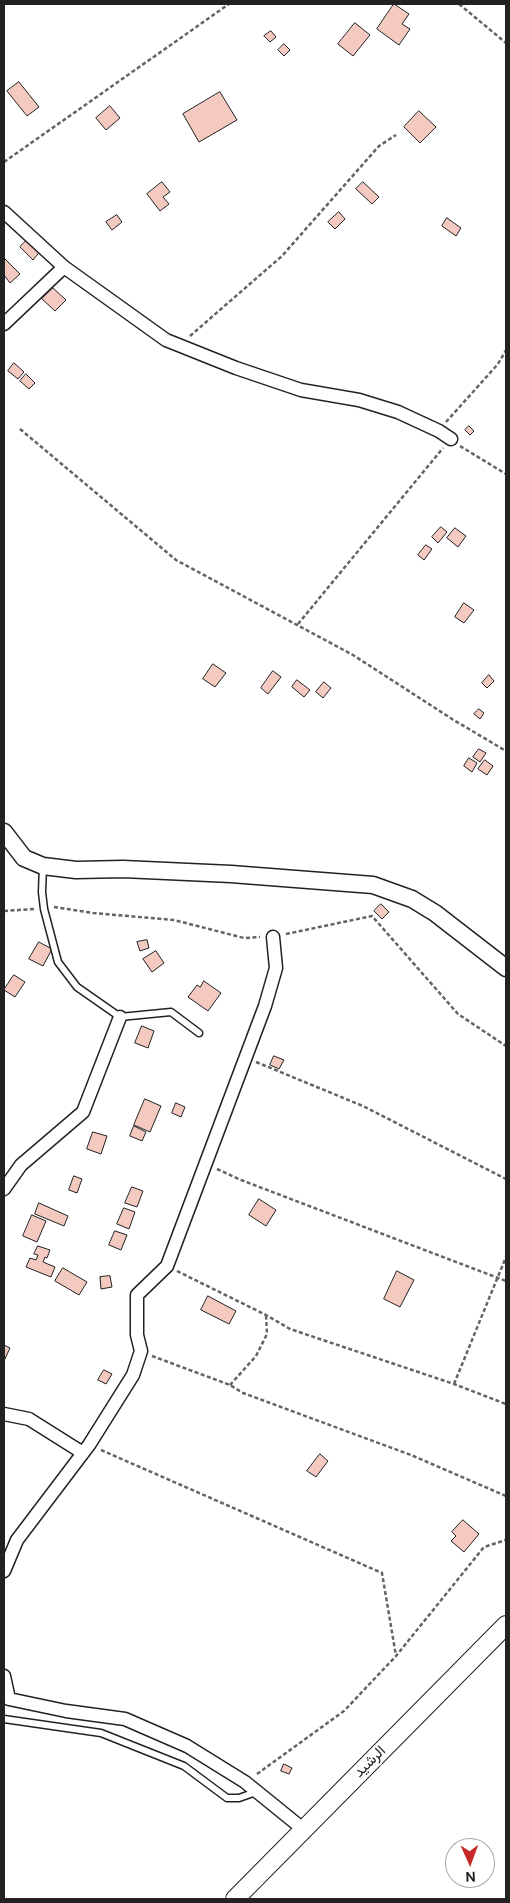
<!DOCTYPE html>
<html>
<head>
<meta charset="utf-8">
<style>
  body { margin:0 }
  #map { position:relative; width:510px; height:1903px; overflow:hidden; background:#fff; font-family:"DM Sans",sans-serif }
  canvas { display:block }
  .frame { position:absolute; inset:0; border:5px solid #222; pointer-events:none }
  .north { position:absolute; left:445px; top:1838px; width:50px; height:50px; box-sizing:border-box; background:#fff; border:1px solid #a7a7a7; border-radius:50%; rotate:178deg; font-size:14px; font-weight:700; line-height:20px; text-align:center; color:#222 }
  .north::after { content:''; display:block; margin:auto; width:18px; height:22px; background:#c62828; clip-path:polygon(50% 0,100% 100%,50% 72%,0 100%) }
</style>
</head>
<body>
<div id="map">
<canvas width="510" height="1903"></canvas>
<div class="frame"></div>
<div class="north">N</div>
</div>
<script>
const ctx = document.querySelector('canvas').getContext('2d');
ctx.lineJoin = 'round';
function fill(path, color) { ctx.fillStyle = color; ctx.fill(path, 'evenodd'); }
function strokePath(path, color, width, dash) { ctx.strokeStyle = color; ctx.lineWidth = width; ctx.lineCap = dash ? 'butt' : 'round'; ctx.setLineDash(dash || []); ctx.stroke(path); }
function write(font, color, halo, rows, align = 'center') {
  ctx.font = font + ' "DM Sans",Vazirmatn,sans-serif'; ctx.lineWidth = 4; ctx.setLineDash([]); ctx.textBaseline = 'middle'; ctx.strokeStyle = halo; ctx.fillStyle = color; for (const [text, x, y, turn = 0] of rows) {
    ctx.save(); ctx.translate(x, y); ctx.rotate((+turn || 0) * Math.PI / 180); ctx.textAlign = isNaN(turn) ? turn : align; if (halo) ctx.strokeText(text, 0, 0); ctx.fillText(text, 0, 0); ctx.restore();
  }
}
const building = new Path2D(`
  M394,4L409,14L402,24L410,29L399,45L377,29Z
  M355,23L370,35L353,56L338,44Z
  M271,31L276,37L270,42L264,36Z
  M284,44L290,50L284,56L278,50Z
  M19,82L39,107L27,116L7,91Z
  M220,92L237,120L199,142L183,114Z
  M110,106L120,118L106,130L96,118Z
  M419,111L436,127L420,143L404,127Z
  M162,182L170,192L163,197L169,204L160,211L147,194Z
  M363,182L379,197L372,204L356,189Z
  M339,212L345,219L335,229L328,222Z
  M117,215L122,222L112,230L106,222Z
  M447,218L461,228L456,236L442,226Z
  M30,237L42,249L33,260L20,247Z
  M5,259L20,274L10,283L4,275V260Z
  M53,288L66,300L55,311L42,299Z
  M14,363L24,372L18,379L8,371Z
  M26,374L35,383L29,389L20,381Z
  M469,426L474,431L470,435L465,430Z
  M441,527L447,532L438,543L432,537Z
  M455,528L466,536L458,547L447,538Z
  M426,545L432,549L424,560L418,555Z
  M464,603L474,610L464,623L455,617Z
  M213,664L226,673L215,687L203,679Z
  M273,671L281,677L268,694L261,688Z
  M489,675L494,681L487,688L482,683Z
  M297,680L310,690L304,697L292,687Z
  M324,682L331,688L323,698L316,692Z
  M479,709L484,713L480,719L474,714Z
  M479,749L486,753L480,762L473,757Z
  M469,758L477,763L472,772L464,766Z
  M485,760L493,766L487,775L478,769Z
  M381,904L389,912L382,919L374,911Z
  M147,940L149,948L140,951L137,942Z
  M39,942L52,949L43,966L29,959Z
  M156,951L164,963L152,972L143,959Z
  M14,975L25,982L15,997L4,990Z
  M204,981L221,993L208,1011L188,997L197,985L200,987Z
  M142,1026L154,1031L148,1048L135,1043Z
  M274,1056L284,1060L279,1069L270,1065Z
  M145,1099L161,1106L150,1132L134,1125Z
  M176,1103L185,1107L181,1117L172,1113Z
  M134,1126L146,1132L142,1141L130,1136Z
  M93,1132L107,1136L101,1154L87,1149Z
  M74,1176L82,1179L77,1193L69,1190Z
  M132,1187L143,1191L137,1207L125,1203Z
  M259,1199L276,1210L266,1226L249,1215Z
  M39,1203L68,1216L64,1226L35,1214Z
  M124,1208L135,1212L129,1229L117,1224Z
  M32,1215L46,1221L37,1242L23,1236Z
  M115,1231L127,1235L121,1250L109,1245Z
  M38,1246L50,1250L47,1258L45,1257L43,1262L55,1267L51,1277L26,1267L30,1258L36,1260L38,1255L34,1254Z
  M63,1268L87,1282L79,1295L55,1281Z
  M397,1271L414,1280L400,1307L384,1299Z
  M110,1276L112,1287L101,1289L100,1277Z
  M208,1296L236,1311L229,1324L201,1310Z
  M4,1345L10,1348L4,1361Z
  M104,1370L112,1374L106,1384L98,1380Z
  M320,1454L328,1461L316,1477L307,1471Z
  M463,1520L479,1534L464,1552L451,1541L456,1536L452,1532Z
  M284,1764L292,1768L289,1774L281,1771Z`);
const path = new Path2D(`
  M459,4L506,43
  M4,162L229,4
  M190,336L282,256L379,146L396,135
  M446,422L498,364L506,350
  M20,429L176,560L353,655L452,719L506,751
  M460,446L506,474
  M298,624L443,448
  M54,907L93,913L174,920L244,938L260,937
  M4,911L34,909
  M286,934L372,916L458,1014L506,1046
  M256,1062L363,1106L506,1179
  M217,1169L241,1180L506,1281
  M177,1271L266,1315L290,1329L454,1384L506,1404
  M152,1356L230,1385L243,1393L411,1455L506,1496
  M454,1384L506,1257
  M230,1385L256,1356L267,1334L266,1315
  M101,1450L382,1573L396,1656
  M257,1774L344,1711L396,1656L484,1547L506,1540`);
const service = new Path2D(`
  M43,866L42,892L44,909L58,962L77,987L120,1017L171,1012L199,1033
  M4,1719L101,1733L184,1766L227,1798H239L256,1792`);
const minor = new Path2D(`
  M4,212L64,267L166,340L236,368L301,390L359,400L398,412L439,431L451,439
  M4,324L64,267
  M4,1189L21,1165L83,1112L120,1017
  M4,1414L29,1419L83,1453
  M4,1571L17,1540L89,1445L133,1375L141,1351L137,1335V1295L167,1266L265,1006L276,968L273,937
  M4,1676L9,1699L66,1711L125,1719L187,1746L245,1782L303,1829`);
const tertiary = new Path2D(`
  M4,832L24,858L43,866L76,870L123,869L231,874L373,885L412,899L435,913L506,968`);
const secondary = new Path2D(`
  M235,1899L506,1625`);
const streetNames = [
  ["الرشيد",370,1762,-45]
];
fill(building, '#f3c9c0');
strokePath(building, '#222', 1);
strokePath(service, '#222', 9);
strokePath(minor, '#222', 15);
strokePath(tertiary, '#222', 19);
strokePath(secondary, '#222', 20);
strokePath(path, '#646464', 2.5, [4, 2.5]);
strokePath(service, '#fff', 6);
strokePath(minor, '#fff', 12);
strokePath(tertiary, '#fff', 16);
strokePath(secondary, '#fff', 18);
write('15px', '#222', '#fff', streetNames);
</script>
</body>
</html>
